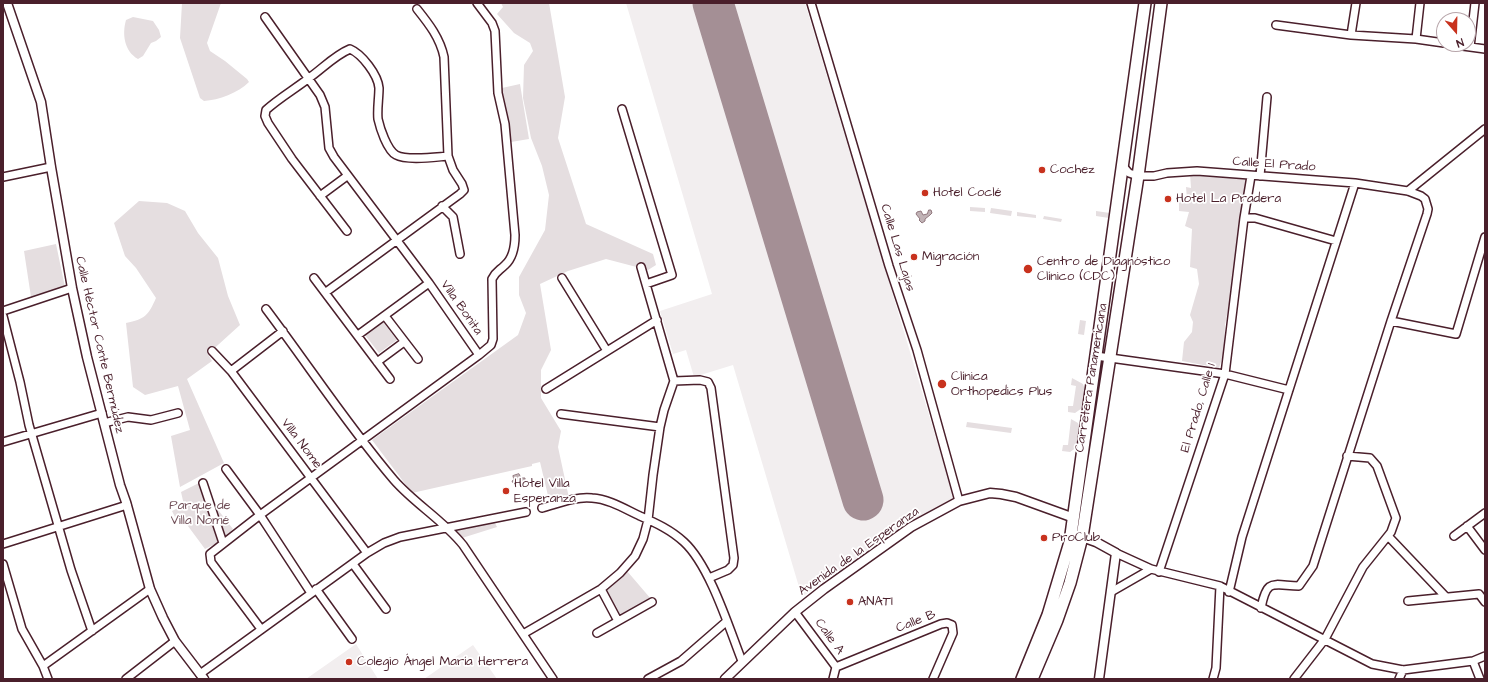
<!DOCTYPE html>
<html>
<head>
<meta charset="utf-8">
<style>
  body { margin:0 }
  #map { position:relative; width:1488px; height:682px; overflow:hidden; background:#fff; font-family:"Architects Daughter",sans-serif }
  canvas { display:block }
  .frame { position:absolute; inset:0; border:4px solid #4a1f2b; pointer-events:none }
  .north { position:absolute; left:1436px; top:12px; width:40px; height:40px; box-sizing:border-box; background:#fff; border:1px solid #b7a5aa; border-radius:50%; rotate:160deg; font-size:11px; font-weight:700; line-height:16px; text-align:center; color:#4a1f2b }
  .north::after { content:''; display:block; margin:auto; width:14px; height:18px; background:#c8321e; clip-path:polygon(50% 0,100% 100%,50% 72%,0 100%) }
</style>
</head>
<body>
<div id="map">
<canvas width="1488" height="682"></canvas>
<div class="frame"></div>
<div class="north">N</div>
</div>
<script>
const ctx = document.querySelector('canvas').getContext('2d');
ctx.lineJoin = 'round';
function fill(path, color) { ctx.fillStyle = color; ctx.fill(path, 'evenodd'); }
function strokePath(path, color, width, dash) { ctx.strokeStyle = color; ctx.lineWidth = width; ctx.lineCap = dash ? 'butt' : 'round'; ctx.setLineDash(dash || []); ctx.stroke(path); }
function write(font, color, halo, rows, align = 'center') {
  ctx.font = font + ' "Architects Daughter",sans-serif'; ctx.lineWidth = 3.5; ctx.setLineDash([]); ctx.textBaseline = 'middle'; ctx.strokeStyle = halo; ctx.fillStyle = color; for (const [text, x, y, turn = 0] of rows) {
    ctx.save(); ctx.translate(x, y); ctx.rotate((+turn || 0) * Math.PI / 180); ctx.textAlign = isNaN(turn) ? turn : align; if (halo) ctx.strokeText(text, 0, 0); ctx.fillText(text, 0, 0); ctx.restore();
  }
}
const built = new Path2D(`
  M626,3H805L954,498L898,529L802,597L733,365L694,377L686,350L673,354L660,311L712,294Z
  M356,644L378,679H306Z
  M473,645L497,679H424Z`);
const green = new Path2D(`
  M182,3H221L207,43L210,51L225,61L247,79L249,82C238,93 219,100 204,101L200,98L180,38Z
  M501,3H549L565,97L558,138L586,224L653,254L656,265L648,270L606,259L568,271L540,284L551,350L541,370V398L561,431L558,447L569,498L550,504L540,462L532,464V466L412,493L372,440L518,335L526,313L519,295V277L545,230L549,195L542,166L531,138L523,98L524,65L533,51L530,43L514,33L497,14L503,7Z
  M133,17L153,21L159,30L161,37L156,41L151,43L143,56L138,59C124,51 122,34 126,20Z
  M520,84L529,139L511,142L502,88Z
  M1190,173L1247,176L1232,289L1225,325L1224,352L1219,368L1182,361L1184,342L1192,332L1193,322L1190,315L1199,284L1197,269L1190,267L1192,229L1185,226L1189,212L1179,211V200L1187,199L1186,187L1191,188Z
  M139,201L167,203L185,211L198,233L218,258L228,296L240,325L208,354L212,361L187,379L224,463L180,487L171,436L190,430L178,386L145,395L133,387L126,323C145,319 148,316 156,298L136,268L125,256L114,223Z
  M970,207L985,208V212L970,211Z
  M991,208L1012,211L1011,216L990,213Z
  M1096,211L1110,213L1109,218L1096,216Z
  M1017,212L1036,215V218L1017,216Z
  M1044,216L1062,219L1061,222L1043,219Z
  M56,244L65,287L31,297L24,251Z
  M1080,320L1086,321L1084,335L1078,334Z
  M383,322L397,340L379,353L365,335Z
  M1072,378L1083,384L1086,393L1085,406L1075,413L1068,412V406H1073L1076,386L1071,385Z
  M1071,419L1078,423L1081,432L1080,445L1070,452L1062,451L1063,445H1068Z
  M967,422L1012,428L1011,433L966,427Z
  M205,480L215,506L233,529L221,541L205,549L182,518L175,517L172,511L184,505L181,492Z
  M483,522L495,523L497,527L462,538L457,533L455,529Z
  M627,571L651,599L619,616L604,590Z`);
const water = new Path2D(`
  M929,210H931L932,213L930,215L925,219V221L922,223L919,220L920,219L916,214L917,212L921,211L923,215L927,214Z
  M519,474L521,478H525V481L513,483L512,481L514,480L513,476Z`);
const runway = new Path2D(`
  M713,3L863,500`);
const minor = new Path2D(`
  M477,3L492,23L495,31L498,93L505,124L515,235C515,244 513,258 505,265C499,271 496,271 492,279L493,339L491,345L479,355
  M811,3L889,266L917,350L959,501
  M1276,25L1351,35L1416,39L1444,43
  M1351,35L1356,3
  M1416,39L1420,3
  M1448,44L1485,49
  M1470,47L1475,3
  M622,109L672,275L646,284
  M1122,165L1129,173L1138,176H1154L1167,173L1197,171L1355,183L1408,191L1421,196L1425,199L1428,209L1427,214L1391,321L1313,566L1299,586C1272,585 1267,578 1261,608
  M1260,176L1267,97
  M3,177L51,167
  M1408,191L1485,129
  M320,196L347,176
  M442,206L453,217L460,254
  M1244,218H1255L1336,241
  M347,231L292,159L268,123L265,116L266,110C279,98 295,89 309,78C322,69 335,55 350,49C362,54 378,75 379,88C379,98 377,109 378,119C380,128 387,150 396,155C407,161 435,157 448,156
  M314,278L390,379
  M562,278L607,351
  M326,292L460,194L464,190L462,184L453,170L448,156L444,57C440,38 429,24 417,9
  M266,309C309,366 348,426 394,480C415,504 443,520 463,545L553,679
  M3,311L72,288
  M3,316L20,382L29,425L71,570L92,631
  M385,316L418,359
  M1391,321L1456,334L1485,237
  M358,335L429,283
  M212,351L231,371L367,553
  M1096,356L1225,374L1289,390
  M377,362L404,342
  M231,371L283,331
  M674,381L700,380L708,382L711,388L734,558L733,565L728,570L709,578
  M546,389L657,320
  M561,414L660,427
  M104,423L128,417L151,420L178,413
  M3,442L102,413
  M226,469L260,515L311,593
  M203,483L223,543
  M542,508C557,504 576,496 592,498C609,499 625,509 640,516C656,523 671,530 684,542C710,566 729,628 742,661
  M1467,526L1485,550
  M1388,536L1446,597
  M1454,536L1485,513
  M3,544L127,505
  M1116,553L1151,569L1220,586L1372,664L1403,670L1473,661L1485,656
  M3,564L22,629L43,666L48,679
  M353,564L386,609
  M1159,572L1225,374L1244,218L1251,176
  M316,589L352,639
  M601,589L618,621
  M1111,592L1151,569
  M1229,592L1242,537L1355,183
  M1408,601L1479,594L1485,602
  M795,612L836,667L833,679
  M261,629L211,562L210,554L260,515L479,355L429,283L334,157L329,148L325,107L320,95L265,17
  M597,633L652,602
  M523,634L601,589L620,573L635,556L643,539L648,520L653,475L660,427L664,410L674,381L641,267
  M1473,661L1480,679
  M43,666L150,589
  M836,667L941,624L947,623L952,625L953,633L933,679
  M200,674L367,553L384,543L400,537L526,512
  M126,679L175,641
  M648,679L681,661L727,621
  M1213,679L1216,668L1220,586
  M1294,679L1325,639L1363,567L1391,532L1396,518L1377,466L1370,458L1347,456
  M1399,679L1403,670`);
const tertiary = new Path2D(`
  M7,3L41,102L51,167L72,288L87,357L120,485L126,502L150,589L163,618L175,641L204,679
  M1082,537L1096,542L1116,553L1099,679
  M725,679L795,612L824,589L911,527L959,501L990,493L1001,494L1016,497L1074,518`);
const trunk = new Path2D(`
  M1022,679L1048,615L1070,542L1145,3
  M1032,679L1057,620L1070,583L1082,537L1138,176L1161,3`);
const markers = [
  [1042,170,4,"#c8321e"],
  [925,193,4,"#c8321e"],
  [1168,199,4,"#c8321e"],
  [914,257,4,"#c8321e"],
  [1028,269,5,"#c8321e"],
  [942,384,5,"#c8321e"],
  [506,491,4,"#c8321e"],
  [1044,538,4,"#c8321e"],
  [850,602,4,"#c8321e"],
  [349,662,4,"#c8321e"]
];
const streetNames = [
  ["Calle El Prado",1274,165,4],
  ["Calle Las Lajas",897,248,73],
  ["Villa Bonita",461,308,55],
  ["Calle Héctor Conte Bermúdez",99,345,77],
  ["Carretera Panamericana",1092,378,-81],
  ["El Prado, Calle 1",1199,408,-73],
  ["Villa Nome",301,444,53],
  ["Avenida de la Esperanza",859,552,-35],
  ["Calle B",916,622,-21],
  ["Calle A",829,637,54]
];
const poiNames = [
  ["Cochez",1050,170],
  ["Hotel Coclé",933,193],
  ["Hotel La Pradera",1176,199],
  ["Migración",922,257],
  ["Centro de Diagnóstico",1037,262],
  ["Clínico (CDC)",1037,277],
  ["Clínica",951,377],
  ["Orthopedics Plus",951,392],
  ["Hotel Villa",514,484],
  ["Esperanza",514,499],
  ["ProClub",1052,538],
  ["ANATI",858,602],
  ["Colegio Ángel María Herrera",357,662]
];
const parkNames = [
  ["Parque de",200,506],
  ["Villa Nomé",200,521]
];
fill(built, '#f2eeef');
fill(green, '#e5dee0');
fill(water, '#c1b3b6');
strokePath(water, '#91787e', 1);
strokePath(runway, '#a48f95', 41);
strokePath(minor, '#4a1f2b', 10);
strokePath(tertiary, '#4a1f2b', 11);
strokePath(trunk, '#4a1f2b', 14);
strokePath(minor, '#fff', 7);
strokePath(tertiary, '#fff', 8);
strokePath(trunk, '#fff', 11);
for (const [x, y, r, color] of markers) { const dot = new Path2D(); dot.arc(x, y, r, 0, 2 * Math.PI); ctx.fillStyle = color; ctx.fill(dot); strokePath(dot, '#fff', 1.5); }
write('13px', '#4a1f2b', '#fff', streetNames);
write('13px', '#4a1f2b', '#fff', poiNames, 'left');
write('13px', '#714f58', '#fff', parkNames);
</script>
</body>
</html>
